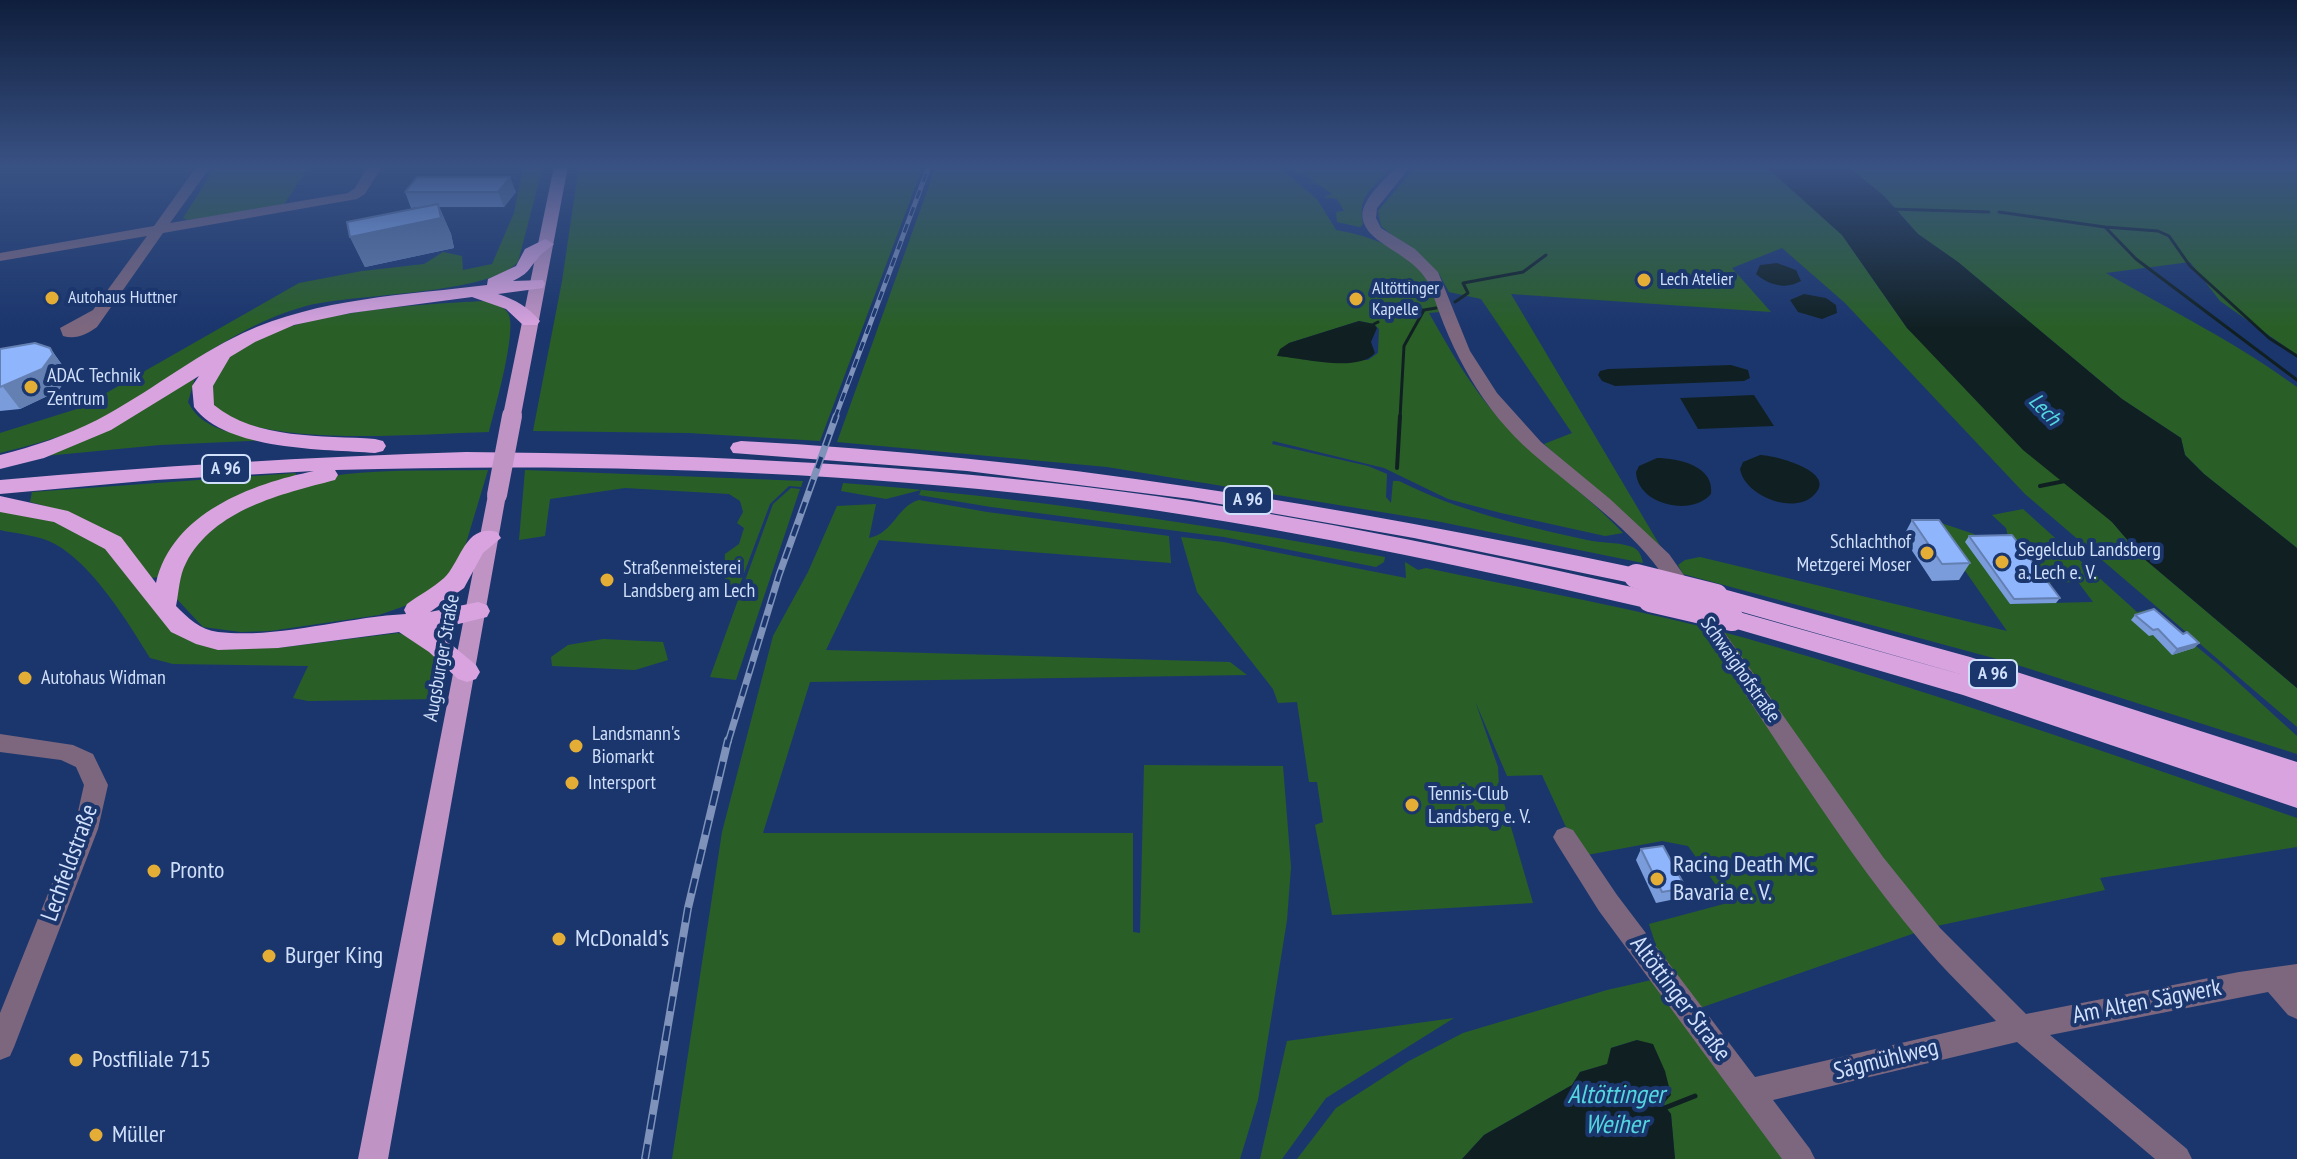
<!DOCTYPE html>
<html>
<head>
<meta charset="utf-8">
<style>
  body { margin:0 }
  canvas { display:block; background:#1b366d }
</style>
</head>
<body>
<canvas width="2297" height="1159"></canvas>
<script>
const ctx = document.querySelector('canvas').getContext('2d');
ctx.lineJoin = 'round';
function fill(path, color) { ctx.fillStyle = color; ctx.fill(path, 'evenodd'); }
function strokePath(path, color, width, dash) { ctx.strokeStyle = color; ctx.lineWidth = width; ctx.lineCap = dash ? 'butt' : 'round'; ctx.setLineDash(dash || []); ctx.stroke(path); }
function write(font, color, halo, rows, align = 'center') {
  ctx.font = font + ' "PT Sans Narrow",sans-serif'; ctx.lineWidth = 8; ctx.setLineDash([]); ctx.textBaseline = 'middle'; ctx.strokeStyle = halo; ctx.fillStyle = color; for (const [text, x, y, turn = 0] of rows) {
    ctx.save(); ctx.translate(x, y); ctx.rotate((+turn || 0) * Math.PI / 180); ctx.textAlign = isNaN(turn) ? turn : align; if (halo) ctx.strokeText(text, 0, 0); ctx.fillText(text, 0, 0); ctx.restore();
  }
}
const green = new Path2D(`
  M216,166H309L283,206L187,220L183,218Z
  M523,166H543L518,262C488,295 356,293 306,306C226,328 166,386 93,423C64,437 31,445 0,453V433L80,408L299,283L362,271L424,264L443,252L462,256L463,270L492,264L514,213Z
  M579,166H923L820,441L689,433L533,431L562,281Z
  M936,166L1279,167L1317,199L1336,230C1385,238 1429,260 1440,312L1429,313C1450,350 1469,384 1497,416C1534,458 1584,491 1623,533L1605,536L1501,513L1448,499L1384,468L1273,441L1272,444L1368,466L1387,474L1386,497L1391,503L1393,481H1399C1461,512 1520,525 1587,540C1601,543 1616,542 1629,546C1639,548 1641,555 1643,563L1436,521L1107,467L837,442ZM1359,321L1374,324L1379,329L1378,353L1368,360L1277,355L1289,343Z
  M1292,166H1392C1375,187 1356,195 1363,224L1360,227L1337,222L1336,212L1344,211L1337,199L1324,197L1332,194L1315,182L1308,184L1313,180L1303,172L1295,174Z
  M1416,166H1765L1769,168L1842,235L1907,328L2112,522L2142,557L2297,688V727L2025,494L1845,303L1782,248L1732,268L1771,312L1511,294L1662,549L1544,444L1572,433L1481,299L1449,292L1438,272L1381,226L1378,211Z
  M1847,166H2297V355L2220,301L2190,262L2106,273C2170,310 2237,343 2297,387V548L2204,474L2185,455L2181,438L2122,399L1958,262L1918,234L1884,196Z
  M485,301C493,304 503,305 508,313C518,329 494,411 489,432C419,434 315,443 249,425C235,421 222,413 210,406C211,396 210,378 216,370C255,312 420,304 485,301Z
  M196,374L188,402C202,432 242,435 271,440L160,445L45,456Z
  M488,470L458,570L416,602L379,615L270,631L241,632L203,627L174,596C179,524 286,482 347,474C393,469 442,471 488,470Z
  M525,470L803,481L801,487L789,486L770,504L737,592L729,591L724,575L725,554L739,544L744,528L737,523L743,512L740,501L729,494L625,488L550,499L545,536L519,540Z
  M296,473L295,477L239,498L159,577L151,578C108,528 93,519 30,502L32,492Z
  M843,483C1022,497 1205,524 1385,557L1384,562L1376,567L1224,537L991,507L919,495L921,490L886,499L841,491Z
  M791,488L800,489L736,680L710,677L773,504Z
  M919,500L987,512L1169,536L1171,563L879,540L826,650L1230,662L1247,675L810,682L763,833H1133V932L1140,933L1144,765L1283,766L1291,867L1287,920L1258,1100L1240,1159H672L722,832L773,636L808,572L837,506L876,504L869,538C894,533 897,506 919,500Z
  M0,509L54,519L106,546L216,648H278L398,633L420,640L442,655L446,677L441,699L308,701L293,698L308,666L173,664L150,658C128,622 93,565 55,544C39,535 17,534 0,530Z
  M2023,509L2137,612L2151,609L2219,665L2297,736V754L2008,662L1683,574L1678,565L1685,560L1700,557L2007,631L1929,519L1974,534L2010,604L2093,602L2078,582L2040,583L2009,540L2006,528L1992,515Z
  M1181,537L1223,542L1406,578L1405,562L1418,570L1426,568C1532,590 1640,609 1745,638C1931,691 2114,755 2297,818V847L2100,878L2105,890L1932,927L1700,1008L1657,949L1649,924L1735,901L1728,892L1719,889L1688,846L1662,841L1587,855L1572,840L1542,775L1507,776L1475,701L1498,767L1499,786L1533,903L1332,915L1315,825L1323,822L1317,782H1309L1297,702L1278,703L1273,689L1197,592Z
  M603,639L663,642L668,660L635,670L552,666L551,657L568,645Z
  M1656,979L1794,1159H1675L1671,1114L1663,1104L1667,1098L1637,1040L1611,1048L1608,1064L1580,1072L1572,1085L1484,1135L1462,1159H1297L1336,1108L1409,1061L1463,1033L1607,990Z
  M1454,1018L1326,1098L1282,1159H1260L1287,1041Z`);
const water = new Path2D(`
  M1765,166H1847L1884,196L1918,234L1958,262L2122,399L2181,438L2185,455L2204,474L2297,548V688L2142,557L2112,522L2023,450L1907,328L1842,235Z
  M1777,263L1796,270L1801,281C1786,290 1768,285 1756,274L1760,265Z
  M1804,294L1826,298L1836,305L1837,313L1822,319L1798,312L1790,300Z
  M1359,321L1374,324L1377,328L1371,342L1375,353C1358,373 1302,358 1277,356L1280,349L1289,343Z
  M1731,365L1748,370L1750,378L1744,381L1615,386L1602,381L1598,375L1600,371L1608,369Z
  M1754,395L1774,426L1698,429L1680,398Z
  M1760,455C1774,455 1841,472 1813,496C1792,515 1744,495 1740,469L1743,462Z
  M1657,458C1678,458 1715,466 1711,494C1692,517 1637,505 1636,472L1639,466Z
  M1637,1040L1653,1044L1665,1071L1671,1095L1663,1104L1671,1114L1675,1159H1423H1462L1484,1135L1572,1085L1580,1072L1607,1064L1611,1048Z`);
const streamFar2 = new Path2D(`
  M1891,209L1989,212
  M1999,212L2105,227L2136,259L2297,380
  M2105,227L2158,231L2169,236L2190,266L2269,338L2297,356
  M1455,302L1468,293L1463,283L1523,272L1546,255
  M1383,317L1406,310H1423
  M1374,324L1378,322
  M1400,418L1404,346L1424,310L1436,308`);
const streamFar1 = new Path2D(`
  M1397,468L1400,416
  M2040,486L2065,481`);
const stream = new Path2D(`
  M1662,1109L1695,1096`);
const minor = new Path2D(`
  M197,166H211L170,223L348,193L355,188L368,166H382L365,194L357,199L163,233L97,327C87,334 76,340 63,336L60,328L93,310L147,236L0,261V253L154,226Z
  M1397,166H1411L1377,208L1376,218L1381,228L1415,249L1438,272L1470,351L1497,393L1541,442L1610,499L1669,554L1883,857L1940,928L2026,1014L2239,972L2297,964V1019L2288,1015L2268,992L2050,1035L2187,1149L2192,1159H2155L2017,1042L1773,1100L1810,1149L1815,1159H1782L1599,911L1557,844L1553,837L1557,830L1565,827L1573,830L1617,895L1755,1077L1996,1021C1971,995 1944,970 1921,942C1823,825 1748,689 1657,567C1628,527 1570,486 1532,453C1483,410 1451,352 1432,291C1420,254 1369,247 1363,220C1358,201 1386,179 1397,166Z
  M0,734L73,745L93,754L108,785L98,829L14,1047L10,1056L0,1060V1013L74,829L84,785L76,767L61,760L0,752Z`);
const major = new Path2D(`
  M554,166H568L521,415L512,420L503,415Z
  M497,489L506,495L388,1159H358L488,495Z`);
const highway = new Path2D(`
  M545,239L554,244C549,249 542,252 538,258C527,271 529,273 513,281L543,280L545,284L543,288L498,294C516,300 527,306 540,321L537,325H523L506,309L472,297L351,313L294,325L255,342L230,357L213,386L214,405C256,440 323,435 375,439L383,441L386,446L383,451L375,453C325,449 226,451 194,407L192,386L199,376L111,430L44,458L0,469V455C33,447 67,435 97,420C147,394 192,357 243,333C318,298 406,295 487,285L488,279L516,266L525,249Z
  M741,441C1048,457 1336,505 1636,568L1644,570L1648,576L1644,582L1636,584L1414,538L1191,499L967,471L733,453L730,448L733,443Z
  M466,452C673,454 880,462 1086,487C1276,510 1463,549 1650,591L1659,594L1662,600L1659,606L1650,609C1464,566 1277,525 1087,501C837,470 586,463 335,470L338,475L335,480C282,494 214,509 186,563C179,576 179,592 176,606C188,618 200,630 218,632C277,639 346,617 406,614L404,610L407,604C419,595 433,588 444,578C461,562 465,523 497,532L501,538L483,553L464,588L430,612L478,602L487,605L490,611L487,617L434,630L476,665L480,672L476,679L467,682L458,679L429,652L399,632L278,648L218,650L196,644L171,632L105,549L54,522L0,512V496L68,511L121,537L156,583C172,513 251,484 314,471L155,480L0,494V480C155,466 310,457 466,452Z
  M1716,587L1970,657L2297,762V784L1967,676L1707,602L1704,596L1707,590Z
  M1732,610L1967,676L2297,784V808L1963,695L1723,625L1720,619L1723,613Z`);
const railFar2 = new Path2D(`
  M835,418L929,166`);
const railFar1 = new Path2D(`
  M728,742L779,575L836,416`);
const rail = new Path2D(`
  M645,1159L688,908L728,740`);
const majorBridge = new Path2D(`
  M497,495L512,416`);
const highwayBridge = new Path2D(`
  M1636,576L1716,596
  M1650,600L1732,619`);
const wall = new Path2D(`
  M405,192H516L504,207H439L451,234L454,248L365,267L350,237L420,207L411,208Z
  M50,348L65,369L68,376L58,391L20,409L0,411V349Z
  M1912,520L1970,563L1959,580L1932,581L1903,537Z
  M1969,536L2060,598L2056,603L2010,604L1965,542Z
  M2135,615L2183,634L2199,643L2194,648L2172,655L2153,635L2149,636L2131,620Z
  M1641,849L1686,888L1680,898L1656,903L1636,860Z`);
const shadedWall = new Path2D(`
  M510,177L516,192L504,207L498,192Z
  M438,204L451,234L454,248L365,267L350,237Z
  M50,348L65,369L68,376L58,391L20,409L3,387Z
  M2199,643L2194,648L2172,655L2177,649Z`);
const building = new Path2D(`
  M417,177H510L498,192H405Z
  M438,204L441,218L350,237L347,222Z
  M35,343L50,348L53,354L42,369L0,387V349Z
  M1912,520H1939L1970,563L1942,564Z
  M2012,535L2060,598L2014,599L1969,536Z
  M2154,609L2183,634L2187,632L2199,643L2177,649L2158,629L2153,630L2135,615Z
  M1663,846L1686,888L1662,892L1641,849Z`);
const markers = [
  [1644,280,8,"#e4ad35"],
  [52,298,8,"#e4ad35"],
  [1356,299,8,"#e4ad35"],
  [31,387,8,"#e4ad35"],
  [1927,553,8,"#e4ad35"],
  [2002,562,8,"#e4ad35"],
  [607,580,8,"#e4ad35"],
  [25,678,8,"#e4ad35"],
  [576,746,8,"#e4ad35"],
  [572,783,8,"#e4ad35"],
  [1412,805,8,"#e4ad35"],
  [154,871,8,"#e4ad35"],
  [1657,879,8,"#e4ad35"],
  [559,939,8,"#e4ad35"],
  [269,956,8,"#e4ad35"],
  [76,1060,8,"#e4ad35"],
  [96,1135,8,"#e4ad35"]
];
const farPoinames = [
  ["Lech Atelier",1660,280],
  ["Altöttinger",1372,289],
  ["Kapelle",1372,310],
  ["Autohaus Huttner",68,298]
];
const shields = [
  [226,469,48],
  [1248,500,48],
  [1993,674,48]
];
const shieldNames = [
  ["A 96",226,469],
  ["A 96",1248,500],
  ["A 96",1993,674]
];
const poiNames = [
  ["ADAC Technik",47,376],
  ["Zentrum",47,399],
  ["Schlachthof",1911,542,"right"],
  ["Metzgerei Moser",1911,565,"right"],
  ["Segelclub Landsberg",2018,550],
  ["a. Lech e. V.",2018,573],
  ["Straßenmeisterei",623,568],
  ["Landsberg am Lech",623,591],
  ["Autohaus Widman",41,678],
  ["Landsmann's",592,734],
  ["Biomarkt",592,757],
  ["Intersport",588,783],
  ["Tennis-Club",1428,794],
  ["Landsberg e. V.",1428,817]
];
const streetNames = [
  ["Augsburger Straße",442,658,-80],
  ["Schwaighofstraße",1740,670,55]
];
const waterNames = [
  ["Lech",2044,410,46]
];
const nearStreetnames = [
  ["Lechfeldstraße",70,863,-70],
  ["Altöttinger Straße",1680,999,53],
  ["Am Alten Sägwerk",2147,1002,-11],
  ["Sägmühlweg",1886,1060,-14]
];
const nearPoinames = [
  ["Racing Death MC",1673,865],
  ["Bavaria e. V.",1673,893],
  ["Pronto",170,871],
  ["McDonald's",575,939],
  ["Burger King",285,956],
  ["Postfiliale 715",92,1060],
  ["Müller",112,1135]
];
const nearWaternames = [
  ["Altöttinger",1616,1096],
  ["Weiher",1616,1126]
];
fill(green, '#295f26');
fill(water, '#102022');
strokePath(streamFar2, '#102022', 3);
strokePath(streamFar1, '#102022', 4);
strokePath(stream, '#102022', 5);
fill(minor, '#7d677f');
fill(major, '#bf93c4');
fill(highway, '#d8a3df');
strokePath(railFar2, '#7e92ba', 5);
strokePath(railFar1, '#7e92ba', 7);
strokePath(rail, '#7e92ba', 8);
strokePath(railFar2, '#1b366d', 3, [9]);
strokePath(railFar1, '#1b366d', 4, [12]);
strokePath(rail, '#1b366d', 5, [15]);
strokePath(majorBridge, '#bf93c4', 20);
strokePath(highwayBridge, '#d8a3df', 24);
fill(wall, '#7b9cda');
fill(shadedWall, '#647fb1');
fill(building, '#8fb5fd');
strokePath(building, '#647fb1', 2);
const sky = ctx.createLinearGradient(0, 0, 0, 328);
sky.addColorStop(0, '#0f1e3c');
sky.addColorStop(0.51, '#395284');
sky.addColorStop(1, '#39528400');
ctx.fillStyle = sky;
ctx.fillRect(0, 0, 2297, 328);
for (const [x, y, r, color] of markers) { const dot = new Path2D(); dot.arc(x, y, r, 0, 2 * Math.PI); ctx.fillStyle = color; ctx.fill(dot); strokePath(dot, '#1b366d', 3); }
write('18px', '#d0dffa', '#1b366d', farPoinames, 'left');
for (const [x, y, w] of shields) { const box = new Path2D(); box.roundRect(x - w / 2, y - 14, w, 28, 6); ctx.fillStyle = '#1b366d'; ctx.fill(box); strokePath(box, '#d0dffa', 2); }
write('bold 18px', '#d0dffa', null, shieldNames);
write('20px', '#d0dffa', '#1b366d', poiNames, 'left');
write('20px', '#d0dffa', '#1b366d', streetNames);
write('italic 22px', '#54d6e0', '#1b366d', waterNames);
write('24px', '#d0dffa', '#1b366d', nearStreetnames);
write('24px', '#d0dffa', '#1b366d', nearPoinames, 'left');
write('italic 26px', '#54d6e0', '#1b366d', nearWaternames);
</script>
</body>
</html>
